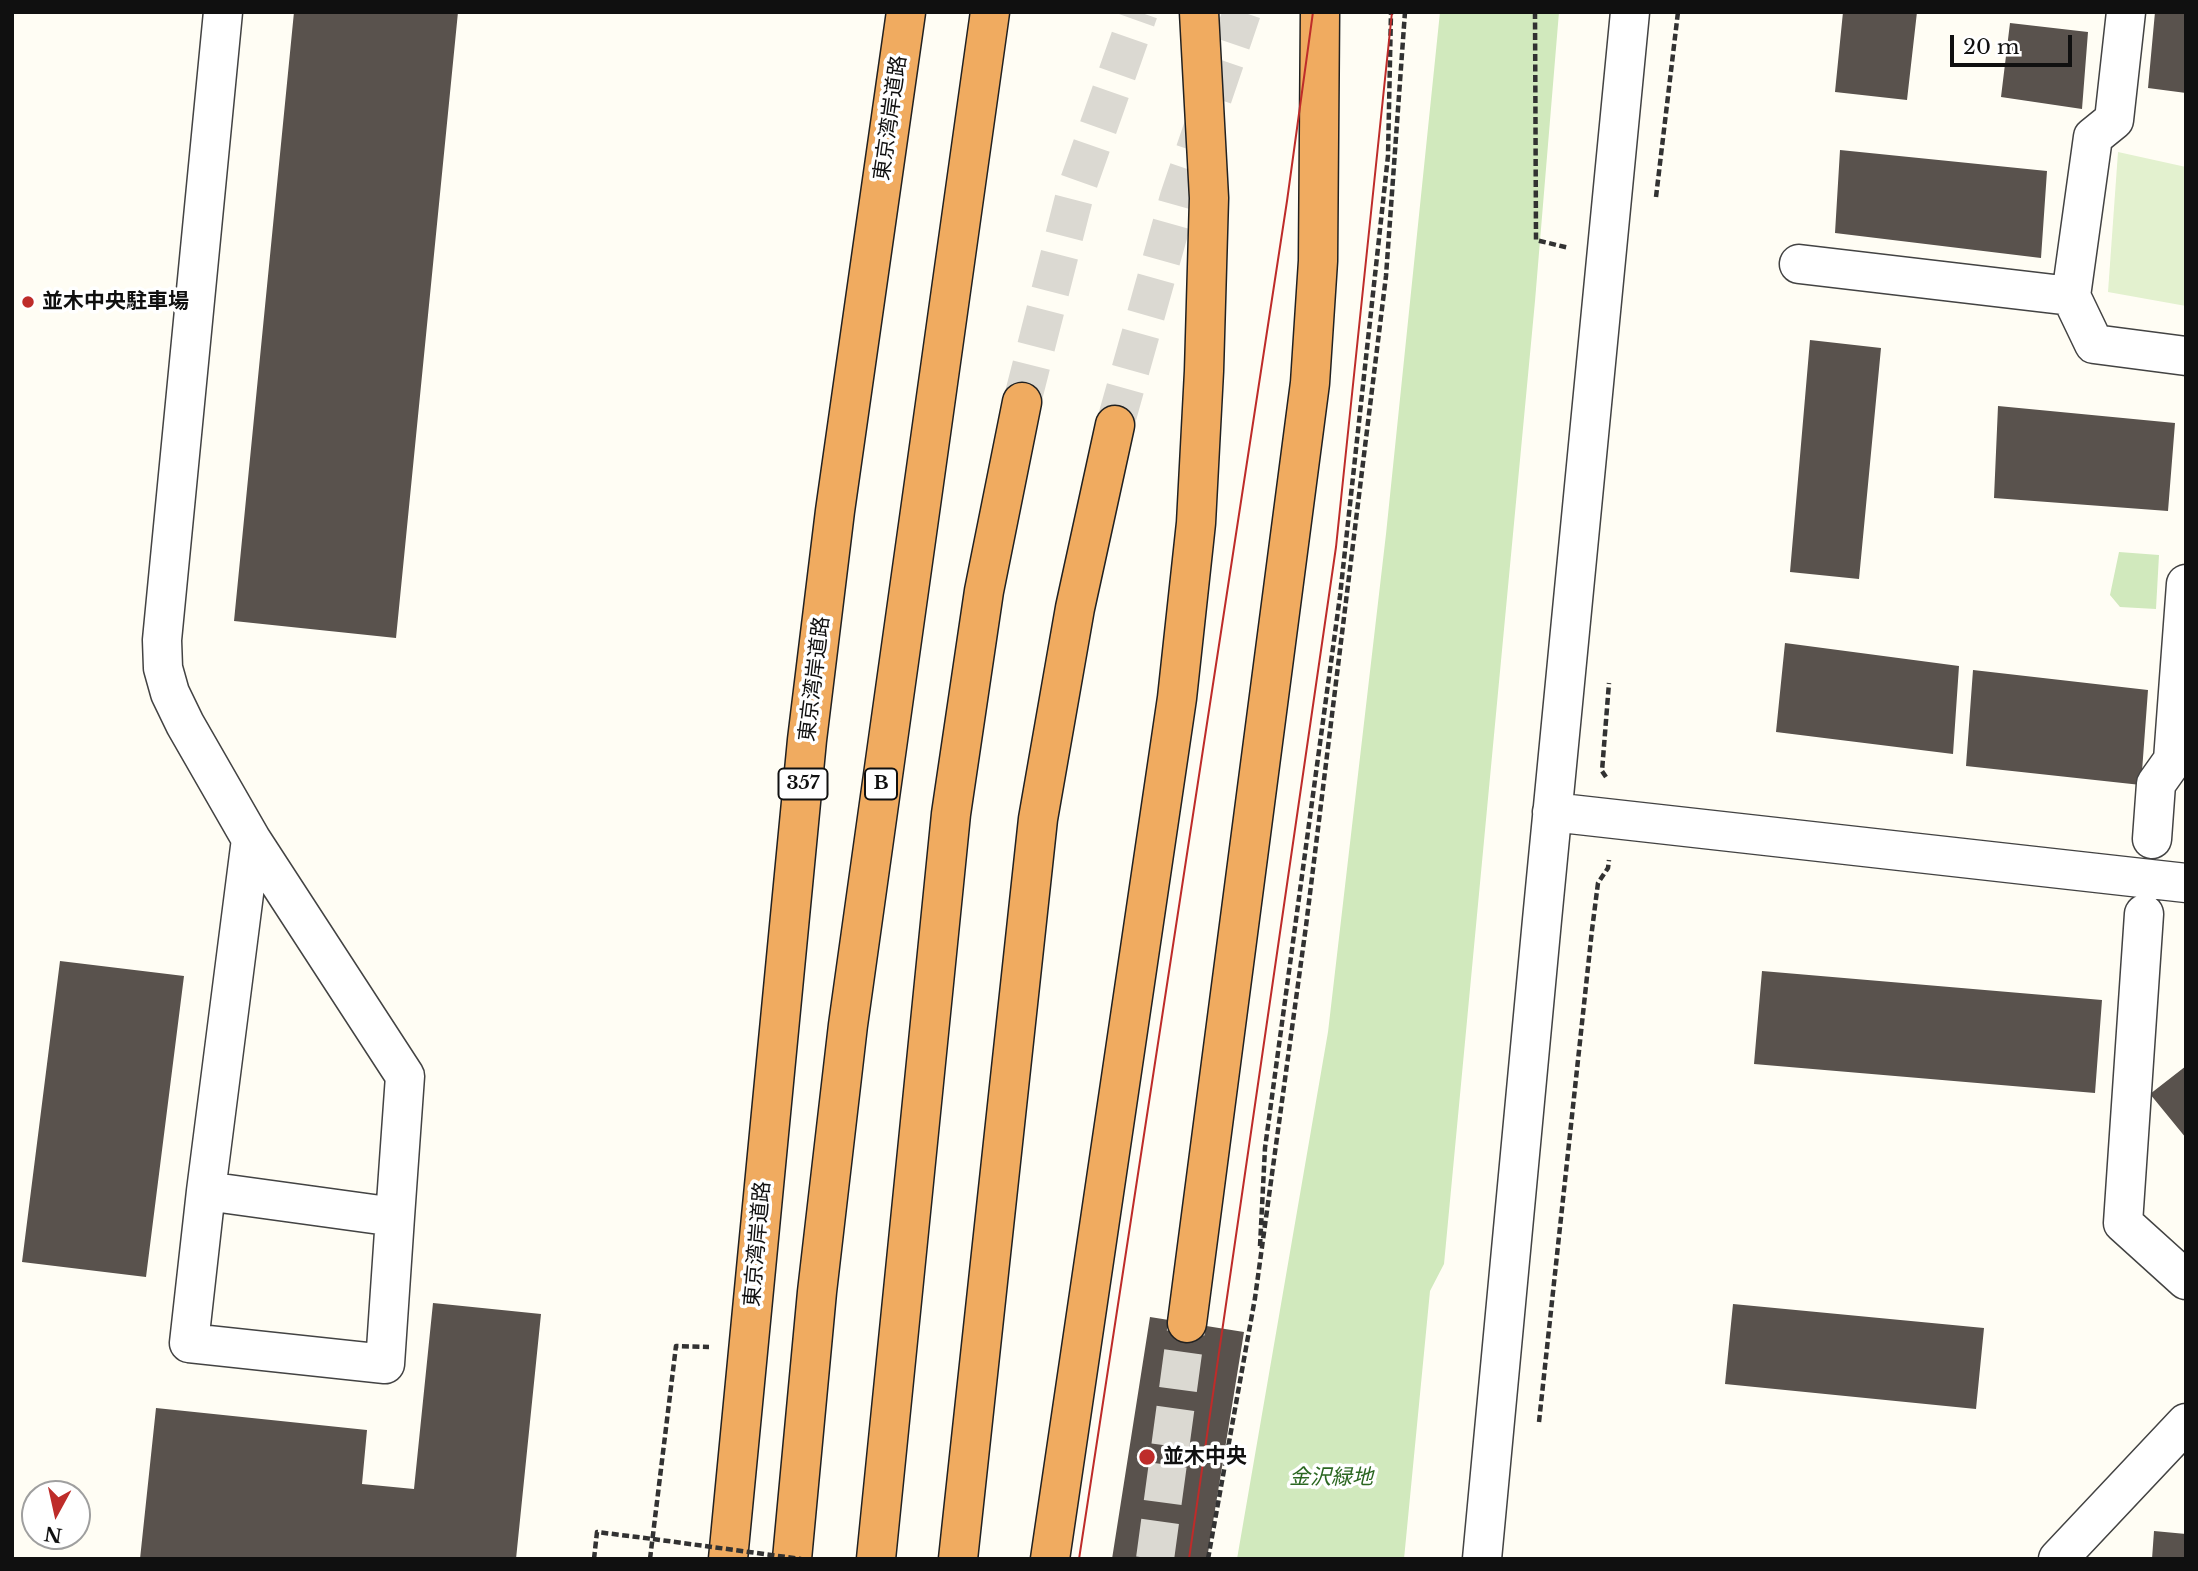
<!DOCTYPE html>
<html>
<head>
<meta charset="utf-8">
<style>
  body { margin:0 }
  #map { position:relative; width:2198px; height:1571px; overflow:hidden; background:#fffdf4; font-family:"Libre Baskerville",serif }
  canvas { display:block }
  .frame { position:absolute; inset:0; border:14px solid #101010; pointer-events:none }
  .north { position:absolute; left:21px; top:1480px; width:70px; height:70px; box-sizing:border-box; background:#fff; border:2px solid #9f9f9f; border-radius:50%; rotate:188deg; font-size:19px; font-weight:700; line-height:28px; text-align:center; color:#101010 }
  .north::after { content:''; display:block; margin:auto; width:24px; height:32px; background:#be2c2a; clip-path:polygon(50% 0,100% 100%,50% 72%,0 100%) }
  .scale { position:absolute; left:1950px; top:35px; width:122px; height:32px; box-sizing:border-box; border:4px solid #101010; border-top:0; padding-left:9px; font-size:21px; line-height:24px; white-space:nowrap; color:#101010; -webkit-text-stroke:5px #fff; paint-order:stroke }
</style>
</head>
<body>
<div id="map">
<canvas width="2198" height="1571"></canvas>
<div class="frame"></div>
<div class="north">N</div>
<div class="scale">20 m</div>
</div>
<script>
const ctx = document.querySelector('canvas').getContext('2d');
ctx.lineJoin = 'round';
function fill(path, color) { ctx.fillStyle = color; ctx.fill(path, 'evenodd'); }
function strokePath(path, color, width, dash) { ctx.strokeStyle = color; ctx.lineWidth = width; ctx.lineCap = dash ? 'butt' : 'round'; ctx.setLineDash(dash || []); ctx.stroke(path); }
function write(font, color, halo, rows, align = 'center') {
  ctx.font = font + ' "Libre Baskerville","Noto Sans JP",serif'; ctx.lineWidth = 7; ctx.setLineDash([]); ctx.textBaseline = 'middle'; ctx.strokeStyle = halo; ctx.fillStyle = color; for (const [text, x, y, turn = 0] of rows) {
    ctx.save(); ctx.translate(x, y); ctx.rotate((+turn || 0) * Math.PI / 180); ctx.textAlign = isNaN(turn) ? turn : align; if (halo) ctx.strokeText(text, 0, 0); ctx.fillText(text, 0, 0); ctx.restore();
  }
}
const green = new Path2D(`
  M1440,12H1559L1535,301L1444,1264L1430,1291L1404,1559H1237L1328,1032L1386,534Z
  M2119,552L2159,555L2156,609L2120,607L2110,595Z`);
const pitch = new Path2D(`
  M2118,152L2186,167V306L2108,292Z`);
const building = new Path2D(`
  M294,12H458L396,638L234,621Z
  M1843,12H1917L1907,100L1835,92Z
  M2155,12H2186V93L2148,88Z
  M2010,23L2088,32L2082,109L2001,97Z
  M1840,150L2047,171L2041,258L1835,233Z
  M1810,340L1881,348L1859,579L1790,572Z
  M1998,406L2175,423L2168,511L1994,498Z
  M1785,643L1959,666L1953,754L1776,732Z
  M1973,670L2148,690L2141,785L1966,766Z
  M60,961L184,976L146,1277L22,1262Z
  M1762,971L2102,1000L2095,1093L1754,1064Z
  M2186,1066V1138L2150,1094Z
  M433,1303L541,1314L516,1559H140L156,1408L367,1430L362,1484L414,1489Z
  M1733,1304L1984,1328L1976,1409L1725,1384Z
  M1150,1317L1244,1332L1207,1559H1112Z
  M2154,1531L2186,1534V1559H2152Z`);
const highwayTunnel = new Path2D(`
  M1022,402L1076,190L1139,12
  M1115,425L1179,197L1242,12
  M1155,1559L1187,1323`);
const path = new Path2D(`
  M1535,12L1536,240L1569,248
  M1656,197L1678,12
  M1606,777L1602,771L1609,683
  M1260,1246L1265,1148L1340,596L1388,156L1391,12
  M1539,1422L1592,930L1598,883L1608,868L1609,860
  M594,1559L597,1532L653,1539
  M650,1559L676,1346L709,1347
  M1208,1559L1255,1298L1306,926L1386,276L1405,12`);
const minor = new Path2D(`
  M223,12L162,640L163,668L170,693L185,724L251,839
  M1799,264L2071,296L2094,344L2186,356
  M2071,296L2093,137L2114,120L2126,12
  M1552,812L2186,883
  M251,839L405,1076L395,1217L206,1191Z
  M2152,839L2156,784L2173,760L2186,584
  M2144,914L2123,1223L2186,1280
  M206,1191L189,1343L385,1364L395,1217
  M1482,1559L1542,920L1630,12
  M2058,1559L2186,1423`);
const highway = new Path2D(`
  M1187,1323L1310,383L1318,261L1320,12
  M728,1559L807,740L835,511L906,12
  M792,1559L817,1292L848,1025L990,12
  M876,1559L951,814L984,591L1022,402
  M958,1559L1038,819L1075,608L1115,425
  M1050,1559L1177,698L1196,523L1204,371L1209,198L1199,12`);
const tram = new Path2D(`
  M1079,1559L1287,201L1313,12
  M1189,1559L1336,547L1392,12`);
const pathBridge = new Path2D(`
  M653,1539L801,1559`);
const markers = [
  [28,302,7,"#be2c2a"],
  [1147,1457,9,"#be2c2a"]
];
const shields = [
  [803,784,49],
  [881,784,32]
];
const shieldNames = [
  ["357",803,784],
  ["B",881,784]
];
const streetNames = [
  ["東京湾岸道路",891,118,-82],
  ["東京湾岸道路",815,679,-83],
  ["東京湾岸道路",758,1244,-85]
];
const poiNames = [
  ["並木中央駐車場",42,302],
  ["並木中央",1163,1457]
];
const parkNames = [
  ["金沢緑地",1331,1478]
];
fill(green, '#d1e9bd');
fill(pitch, '#e3f1cf');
fill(building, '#59524d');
strokePath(highwayTunnel, '#dbd9d2', 38, [38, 19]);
strokePath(minor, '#434343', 41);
strokePath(highway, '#212121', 41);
strokePath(path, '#323232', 4.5, [7, 3.5]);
strokePath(minor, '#fff', 38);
strokePath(highway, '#f0ab60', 38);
strokePath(tram, '#be2c2a', 2);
strokePath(pathBridge, '#323232', 4.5, [7, 3.5]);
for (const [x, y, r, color] of markers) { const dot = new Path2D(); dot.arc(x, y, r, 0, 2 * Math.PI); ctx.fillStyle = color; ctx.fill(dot); strokePath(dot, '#fff', 2.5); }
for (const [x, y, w] of shields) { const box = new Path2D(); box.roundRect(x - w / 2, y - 15.5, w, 31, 5); ctx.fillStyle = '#fff'; ctx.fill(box); strokePath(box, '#101010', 2); }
write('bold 19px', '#101010', null, shieldNames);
write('21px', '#101010', '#fff', streetNames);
write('bold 21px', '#101010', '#fff', poiNames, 'left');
write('italic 21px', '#2b6721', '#fff', parkNames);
</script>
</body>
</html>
